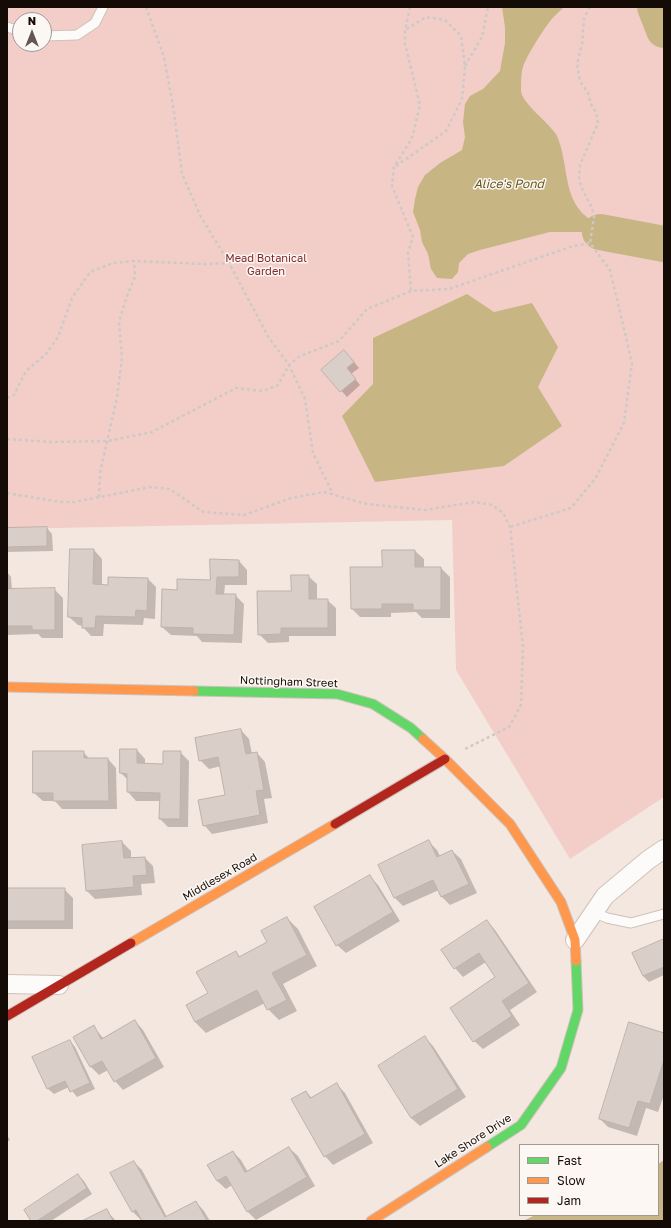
<!DOCTYPE html>
<html>
<head>
<meta charset="utf-8">
<style>
  body { margin:0 }
  #map { position:relative; width:671px; height:1228px; overflow:hidden; background:#f4e7df; font-family:"Golos Text",sans-serif }
  canvas { display:block }
  .frame { position:absolute; inset:0; border:8px solid #140b06; pointer-events:none }
  .legend { position:absolute; left:519px; top:1144px; width:140px; height:72px; box-sizing:border-box; background:#fcf7f3; border:1px solid #9f9994; margin:0; padding:5px 7px; list-style:none; font-size:12px; color:#140b06 }
  .legend li { display:flex; align-items:center; gap:8px; height:20px }
  .legend b { width:20px; border:1px solid #9f9994 }
  .north { position:absolute; left:12px; top:12px; width:40px; height:40px; box-sizing:border-box; background:#fcf7f3; border:1px solid #9f9994; border-radius:50%; rotate:0deg; font-size:11px; font-weight:700; line-height:16px; text-align:center; color:#140b06 }
  .north::after { content:''; display:block; margin:auto; width:14px; height:18px; background:#625852; clip-path:polygon(50% 0,100% 100%,50% 72%,0 100%) }
</style>
</head>
<body>
<div id="map">
<canvas width="671" height="1228"></canvas>
<div class="frame"></div>
<ul class="legend">
<li><b style="height:5px;background:#63d668"></b>Fast</li>
<li><b style="height:5px;background:#ff974d"></b>Slow</li>
<li><b style="height:5px;background:#b3261e"></b>Jam</li>
</ul>
<div class="north">N</div>
</div>
<script>
const ctx = document.querySelector('canvas').getContext('2d');
ctx.lineJoin = 'round';
function fill(path, color) { ctx.fillStyle = color; ctx.fill(path, 'evenodd'); }
function strokePath(path, color, width, dash) { ctx.strokeStyle = color; ctx.lineWidth = width; ctx.lineCap = dash ? 'butt' : 'round'; ctx.setLineDash(dash || []); ctx.stroke(path); }
function write(font, color, halo, rows, align = 'center') {
  ctx.font = font + ' "Golos Text",sans-serif'; ctx.lineWidth = 3; ctx.setLineDash([]); ctx.textBaseline = 'middle'; ctx.strokeStyle = halo; ctx.fillStyle = color; for (const [text, x, y, turn = 0] of rows) {
    ctx.save(); ctx.translate(x, y); ctx.rotate((+turn || 0) * Math.PI / 180); ctx.textAlign = isNaN(turn) ? turn : align; if (halo) ctx.strokeText(text, 0, 0); ctx.fillText(text, 0, 0); ctx.restore();
  }
}
const green = new Path2D(`
  M7,7H664V797L570,859L456,670L452,520L7,529ZM20,20H44V44H20Z`);
const water = new Path2D(`
  M502,7H564C560,11 555,15 551,20C545,27 525,58 523,67C521,73 521,84 521,91C522,104 552,125 557,136C571,169 560,205 598,224L600,232H550L480,250L468,254L459,263L458,272L452,279L437,278L431,269L428,254L422,242L420,230L413,212L415,199L418,187L425,175L440,163L462,150L465,137L463,122L465,104L470,96L483,89L500,71L505,43V27Z
  M467,294L494,312L532,303L558,347L538,387L562,426L504,466L375,482L342,416L373,384V338Z
  M664,1160V1221H523L535,1215H658V1164Z`);
const shadow = new Path2D(`
  M350,357L359,368L351,374L360,385L347,397L323,370Z
  M47,528L52,534L53,551L7,552V529Z
  M94,550L102,559V585L109,586L148,579L156,587L155,619L144,618L143,625L104,624L103,636H91L83,627V626L78,625L69,617Z
  M383,551H415L424,559V568H441L450,577V618H422L416,612L391,613V617H360L352,609L351,568H383Z
  M239,561L247,570V585H225L224,595H235L244,604L242,643L202,642L197,636L171,635L162,627L178,591L210,581Z
  M7,572L11,577L12,590L54,589L63,598V638H42L38,634L7,635Z
  M308,576L317,584V600H327L336,608V636H289V642L268,643L259,634L292,592Z
  M241,730L249,739L252,754L257,753L265,762L272,798L264,799L268,823L212,834L204,825L226,796L221,766L209,769L200,760Z
  M137,750L145,759V764L164,765L180,752L189,761L188,827H168L160,819V801H136L128,792V780L121,773Z
  M34,752H83L90,759H108L116,768L117,809H62L55,801H43L34,793Z
  M122,842L131,851V859L145,858L153,866L155,883L141,884L142,895L95,899L87,891Z
  M429,842L437,850L440,856L452,851L461,859L477,893L450,905L442,897L439,890L403,906L395,898L379,865Z
  M369,876L378,885L400,921L346,953L337,945Z
  M7,889H64L73,898V929H7Z
  M287,918L298,929L317,966L283,984L297,1011L279,1020L268,1009L265,1003L206,1033L195,1022L187,1005L209,994L236,952L240,957L268,943Z
  M487,921L495,930L537,992L510,1010L520,1025L483,1049L474,1041L497,978L486,962L463,977L455,968Z
  M664,940V975L649,982L643,976L633,954Z
  M135,1021L143,1030L164,1067L123,1090L115,1081L108,1070L99,1075L91,1067L93,1026L104,1039Z
  M664,1034V1095L658,1112L646,1108L637,1136L608,1127L600,1119Z
  M424,1037L433,1046L466,1097L420,1126L411,1118Z
  M70,1041L75,1047L95,1089L77,1097L69,1087L54,1094L48,1089L34,1058Z
  M337,1085L345,1093L373,1143L333,1165L325,1156L306,1092L312,1098Z
  M7,1135L10,1140L7,1142Z
  M289,1148L298,1156L315,1186L256,1220L248,1212L232,1185L226,1189L217,1181L233,1152L241,1160L248,1172Z
  M134,1162L142,1170L167,1217L196,1202L204,1211L210,1221L141,1220L133,1212L112,1173Z
  M78,1175L84,1181L92,1194L51,1221H32Z
  M106,1210L116,1221H84Z`);
const river = new Path2D(`
  M655,7L664,30
  M600,232L664,244`);
const building = new Path2D(`
  M344,350L354,362L347,368L356,379L340,392L321,370Z
  M47,527V546L7,547V528Z
  M70,549H94L93,584L108,585V577L148,578L147,611L136,610L135,617L96,616L95,628H82V618L68,617Z
  M382,550H415V567H441V610H413V604H382V609H351L350,567H382Z
  M210,559L239,560V577H217L216,594H236L234,635L193,634V628L161,627L162,589L177,590V579L210,580Z
  M291,575H309V599H328V628H281V634L258,635L257,591H291Z
  M55,588V630H32V626H7V589Z
  M241,729L246,754L257,752L264,790L256,791L260,815L203,826L198,800L225,795L218,757L199,761L195,738Z
  M120,749H137V763L163,764V751H181L180,819H159L160,793L127,792V774L120,773Z
  M33,751H84V758H108L109,801H53V793H33Z
  M429,840L437,857L452,850L469,884L441,897L433,880L394,898L378,865Z
  M122,841L124,858L145,857L147,875L133,876L134,887L86,891L82,845Z
  M370,875L393,912L336,946L314,907Z
  M7,888H65V921H7Z
  M287,917L307,955L272,973L287,1000L267,1010L257,990L195,1022L186,1005L208,993L196,972L236,951L239,957L267,942L261,931Z
  M487,920L529,983L502,1001L512,1016L473,1042L450,1008L495,977L479,953L454,969L441,950Z
  M664,939V967L643,976L632,953Z
  M135,1020L156,1058L114,1082L102,1061L90,1067L73,1037L94,1025L101,1039Z
  M629,1022L664,1033V1060L650,1104L638,1101L629,1128L599,1119Z
  M425,1036L458,1089L411,1118L378,1066Z
  M70,1040L90,1083L70,1092L65,1081L47,1089L32,1057Z
  M337,1083L365,1134L324,1157L291,1099L306,1091L310,1098Z
  M289,1147L307,1177L247,1212L226,1176L217,1181L207,1165L233,1151L245,1172Z
  M134,1161L165,1217L196,1201L207,1221H142L136,1210L132,1212L110,1173Z
  M78,1174L87,1188L37,1221H31L24,1210Z
  M107,1209L113,1221H82Z`);
const path = new Path2D(`
  M146,7L164,57L174,112L182,174L201,217L229,263L269,338L289,365L305,399L313,453L333,494
  M410,7L405,30V44L420,105L412,138L394,167L392,186L413,237L408,253L411,291
  M590,7L584,18L582,44L577,64L580,81L588,93L591,104L596,112L598,123L580,165L579,180L583,191L592,208L594,217L590,243
  M465,66L482,37L488,7
  M396,166L446,131L462,99L465,66L461,36L445,20L426,17L405,30
  M7,398L14,395L26,371L46,354L58,337L72,298L90,272L113,263L134,261L205,264L229,263
  M7,439L50,442L108,441L152,432L236,388L263,391L278,385L289,365L300,356L339,341L367,309L411,291L449,289L570,247L590,243L610,270L632,363L624,423L595,479L571,508L510,527
  M7,493L61,502H75L150,487L170,489L203,512L244,515L291,498L324,492L367,504L425,510L474,502L492,505L503,513L510,527L523,647L521,705L509,727L465,749
  M99,497L100,473L117,397L122,358L119,322L127,296L135,277L134,261`);
const lane = new Path2D(`
  M7,27L20,31
  M44,36L77,35L95,23L103,7
  M593,912L607,918L631,923L664,914`);
const street = new Path2D(`
  M575,940L605,896L648,860L664,849
  M7,984L59,985`);
const fast = new Path2D(`
  M194,691L337,694L373,704L411,728L423,739
  M487,1147L521,1125L561,1068L578,1010L576,961`);
const slow = new Path2D(`
  M7,687L194,691
  M423,739L445,759L510,824L561,902L575,940L576,961
  M131,943L335,824
  M371,1221L487,1147`);
const jam = new Path2D(`
  M335,824L445,759
  M7,1016L131,943`);
const parkNames = [
  ["Mead Botanical",266,259],
  ["Garden",266,272]
];
const streetNames = [
  ["Nottingham Street",289,682,2],
  ["Middlesex Road",220,877,-30],
  ["Lake Shore Drive",473,1141,-33]
];
const waterNames = [
  ["Alice's Pond",509,184]
];
fill(green, '#f3cec9');
fill(water, '#c7b683');
fill(shadow, '#0003');
strokePath(river, '#c7b683', 36);
fill(building, '#d9cec8');
strokePath(building, '#bdb2ac', 1);
strokePath(lane, '#cdc2bb', 11);
strokePath(street, '#cdc2bb', 20);
strokePath(fast, '#cdc2bb', 11);
strokePath(slow, '#cdc2bb', 11);
strokePath(jam, '#cdc2bb', 11);
strokePath(path, '#cdc9c6', 2.5, [3, 3]);
strokePath(lane, '#fdfbfa', 9);
strokePath(street, '#fdfbfa', 18);
strokePath(fast, '#63d668', 9);
strokePath(slow, '#ff974d', 9);
strokePath(jam, '#b3261e', 9);
write('11px', '#82282e', '#fcf7f3', parkNames);
write('11px', '#140b06', '#fcf7f3', streetNames);
write('italic 12px', '#655622', '#fcf7f3', waterNames);
</script>
</body>
</html>
